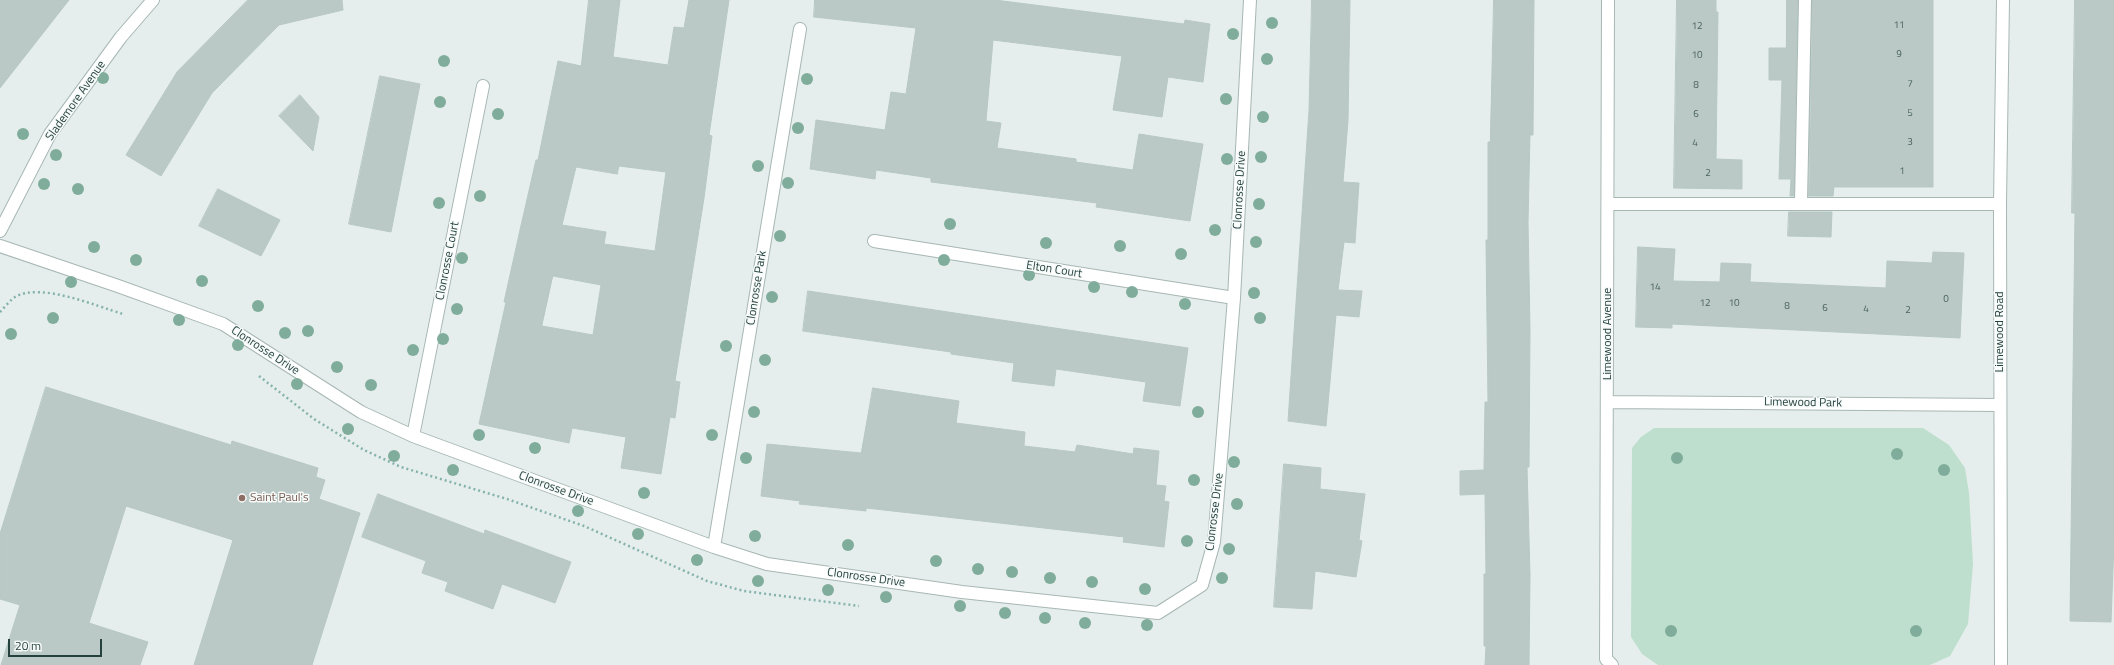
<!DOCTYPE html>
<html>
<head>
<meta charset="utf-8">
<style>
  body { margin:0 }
  #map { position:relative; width:2114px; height:665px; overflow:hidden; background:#e5eeec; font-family:"Titillium Web",sans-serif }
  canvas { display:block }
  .scale { position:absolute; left:8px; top:639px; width:94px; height:18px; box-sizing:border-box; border:2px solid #24413e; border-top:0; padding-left:5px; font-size:12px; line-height:14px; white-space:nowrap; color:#24413e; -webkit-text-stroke:3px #f6faf9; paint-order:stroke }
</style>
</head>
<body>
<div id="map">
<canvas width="2114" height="665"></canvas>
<div class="scale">20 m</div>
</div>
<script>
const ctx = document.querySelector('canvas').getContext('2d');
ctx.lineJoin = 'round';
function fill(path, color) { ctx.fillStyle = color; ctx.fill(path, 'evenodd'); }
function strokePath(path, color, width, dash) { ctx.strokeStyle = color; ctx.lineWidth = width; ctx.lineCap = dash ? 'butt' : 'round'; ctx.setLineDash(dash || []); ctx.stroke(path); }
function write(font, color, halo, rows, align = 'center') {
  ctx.font = font + ' "Titillium Web",sans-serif'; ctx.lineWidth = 3; ctx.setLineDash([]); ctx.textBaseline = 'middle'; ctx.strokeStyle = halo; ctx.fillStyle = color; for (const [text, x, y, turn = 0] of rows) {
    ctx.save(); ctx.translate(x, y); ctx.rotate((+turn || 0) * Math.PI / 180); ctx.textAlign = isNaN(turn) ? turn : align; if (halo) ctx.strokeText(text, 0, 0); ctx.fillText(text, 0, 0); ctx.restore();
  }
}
const green = new Path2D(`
  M1654,428H1923L1949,445L1965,468L1969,493L1973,564L1968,624L1950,656L1930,665H1658L1642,654L1631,637L1632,448L1641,437Z`);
const building = new Path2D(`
  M0,0H69L0,88Z
  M248,0H342L343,10L279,25L212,93L161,176L126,155L177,72Z
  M589,0H620L613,57L668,65L674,27L684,28L689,0H729L709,135L712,136L704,198L675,381L680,382L675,418L670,417L661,474L621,468L626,437L572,428L569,443L479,424L506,302H504L520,230L536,160H538L558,61L581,66ZM619,166L666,172L655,251L604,244L606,232L562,225L576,167L617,174ZM553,276L601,285L593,335L542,326Z
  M815,0H995L1184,24L1185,20L1210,24L1203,82L1168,77L1162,117L1113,110L1122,56L993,40L986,121L1001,123L997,148L1076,159V162L1133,170L1139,134L1203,144L1190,221L1096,207L1097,203L931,182V178L876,170L875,179L810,169L816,120L885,130L891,92L906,94L916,28L814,17Z
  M1312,0H1350L1348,121L1343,182L1359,183L1355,243L1344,242L1338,290L1362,291L1359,317L1336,315L1326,426L1288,421L1309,111Z
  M1494,0H1534L1533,135H1530L1528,222L1530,329L1529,467H1527L1530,575L1529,665H1485L1486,646H1484V574H1486L1485,494L1460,495V471L1484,470L1485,402H1488L1486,240H1488V142H1490Z
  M1677,0H1716V12H1718L1716,159L1742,160V189L1674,188Z
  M1787,0H1798L1794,196H1790L1791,179H1779L1782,80H1769V48H1786Z
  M1812,0H1933V187H1834L1833,196H1809Z
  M2075,0H2114V542L2111,622L2070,621L2075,213H2072Z
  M380,76L420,84L391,232L349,224Z
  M300,95L319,117L313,151L279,116Z
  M218,189L280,220L261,256L199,226Z
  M1789,212H1832L1831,237L1788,236Z
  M1638,247L1675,249L1673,281L1720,282L1721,263L1751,264L1750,282L1886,288L1887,261L1932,263L1933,252L1964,253L1960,338L1672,324V328L1636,327Z
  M808,291L1188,348L1180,406L1143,401L1146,382L1056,369L1054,386L1012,381L1014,363L951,354V352L803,331Z
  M46,387L231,445L232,441L318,468L316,477L325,480L319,499L360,513L312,665H194L233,540L126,506L89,623L148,642L140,665H1L20,605L0,599V534Z
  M873,388L959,401L956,423L1025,432L1024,446L1075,452L1077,445L1133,454L1134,448L1159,451L1156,485L1166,486L1164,501L1169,502L1164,547L1123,542L1124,537L866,508V511L829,507L799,504L800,501L761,496L767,444L861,453Z
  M1284,464L1321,468L1320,489L1365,494L1359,540L1362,541L1356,577L1315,571L1312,609L1274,607Z
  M378,494L484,534L485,530L571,562L555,603L502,584L493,609L445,591L448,582L422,573L426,561L362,537Z`);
const path = new Path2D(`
  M0,312C5,307 10,300 15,297C41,282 96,306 123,314
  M259,376L314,419L364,450L401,467L507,499L584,526L707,581L744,591L859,606`);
const minor = new Path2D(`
  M1608,0L1606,659L1612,665
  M1801,203L1805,0
  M1609,204H2000
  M0,231L50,134L121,37L153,0
  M874,241L1234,298
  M0,246L118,286L223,324L361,412L413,436L714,547L767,564L962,592L1158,613L1202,585L1214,542L1234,298L1250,0
  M1607,402L2000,405
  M413,436L483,86
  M714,547L800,29
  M2001,665L2000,204L2003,0`);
const trees = [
  [1272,23],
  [1233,34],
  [1267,59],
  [444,61],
  [103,78],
  [807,79],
  [1226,99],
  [440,102],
  [498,114],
  [1263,117],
  [798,128],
  [23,134],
  [56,155],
  [1261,157],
  [1227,159],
  [758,166],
  [788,183],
  [44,184],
  [78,189],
  [480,196],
  [439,203],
  [1259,204],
  [950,224],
  [1215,230],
  [780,236],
  [1256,242],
  [1046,243],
  [1120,246],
  [94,247],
  [1181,254],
  [462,258],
  [136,260],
  [944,260],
  [1029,275],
  [202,281],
  [71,282],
  [1094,287],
  [1132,292],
  [1254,293],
  [772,297],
  [1185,304],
  [258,306],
  [457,309],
  [53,318],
  [1260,318],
  [179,320],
  [308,331],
  [285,333],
  [11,334],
  [443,339],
  [238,345],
  [726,346],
  [413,350],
  [765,360],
  [337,367],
  [297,384],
  [371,385],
  [754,412],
  [1198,412],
  [348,429],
  [479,435],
  [712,435],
  [535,448],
  [1897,454],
  [394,456],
  [746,458],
  [1677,458],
  [1234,462],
  [453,470],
  [1944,470],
  [1194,480],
  [644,493],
  [1237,504],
  [578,511],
  [638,534],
  [755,536],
  [1187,541],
  [848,545],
  [1229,549],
  [697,560],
  [936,561],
  [978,569],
  [1012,572],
  [1050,578],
  [1222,578],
  [758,581],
  [1092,582],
  [1145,589],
  [828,590],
  [886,597],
  [960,606],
  [1005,613],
  [1045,618],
  [1085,623],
  [1147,625],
  [1671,631],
  [1916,631]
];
const markers = [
  [242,498,4,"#8d6e63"]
];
const numberNames = [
  ["11",1899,26],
  ["12",1697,27],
  ["9",1899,55],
  ["10",1697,56],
  ["7",1910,85],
  ["8",1696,86],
  ["5",1910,114],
  ["6",1696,115],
  ["3",1910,143],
  ["4",1695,144],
  ["1",1902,172],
  ["2",1708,174],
  ["14",1655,288],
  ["0",1946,300],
  ["12",1705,304],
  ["10",1734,304],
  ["8",1787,307],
  ["6",1825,309],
  ["4",1866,310],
  ["2",1908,311]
];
const streetNames = [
  ["Slademore Avenue",76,101,-55],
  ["Clonrosse Drive",1240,190,-87],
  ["Clonrosse Court",448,261,-79],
  ["Elton Court",1054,270,9],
  ["Clonrosse Park",757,288,-81],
  ["Limewood Road",2000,332,-90],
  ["Limewood Avenue",1608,334,-90],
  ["Clonrosse Drive",265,351,33],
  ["Limewood Park",1803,403,1],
  ["Clonrosse Drive",556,489,20],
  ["Clonrosse Drive",1215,512,-83],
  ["Clonrosse Drive",866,578,8]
];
const educationNames = [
  ["Saint Paul's",250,498]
];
fill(green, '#bedfcd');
fill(building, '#bac9c5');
strokePath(building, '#b7c8c4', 1);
strokePath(minor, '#a7b7b4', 14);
strokePath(path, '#85b2ac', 2.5, [2, 3]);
strokePath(minor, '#fff', 12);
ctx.fillStyle = '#80ad9b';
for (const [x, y] of trees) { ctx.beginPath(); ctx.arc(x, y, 6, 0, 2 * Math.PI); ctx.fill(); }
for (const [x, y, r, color] of markers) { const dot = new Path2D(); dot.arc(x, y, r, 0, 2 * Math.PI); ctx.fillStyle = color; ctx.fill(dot); strokePath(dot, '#f6faf9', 1.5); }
write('10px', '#4a6360', null, numberNames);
write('12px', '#24413e', '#f6faf9', streetNames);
write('12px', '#785e54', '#f6faf9', educationNames, 'left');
</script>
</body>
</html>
